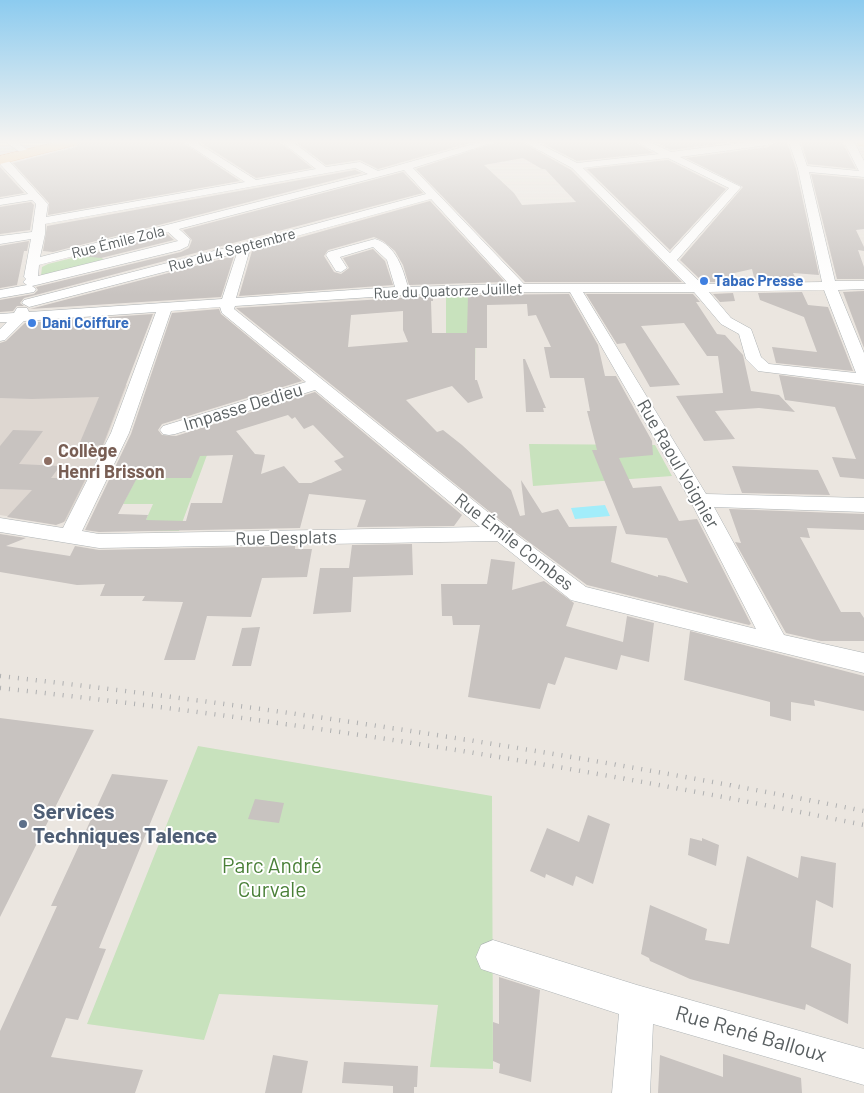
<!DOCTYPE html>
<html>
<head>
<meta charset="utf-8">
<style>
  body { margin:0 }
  canvas { display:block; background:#ebe6e0 }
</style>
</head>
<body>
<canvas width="864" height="1093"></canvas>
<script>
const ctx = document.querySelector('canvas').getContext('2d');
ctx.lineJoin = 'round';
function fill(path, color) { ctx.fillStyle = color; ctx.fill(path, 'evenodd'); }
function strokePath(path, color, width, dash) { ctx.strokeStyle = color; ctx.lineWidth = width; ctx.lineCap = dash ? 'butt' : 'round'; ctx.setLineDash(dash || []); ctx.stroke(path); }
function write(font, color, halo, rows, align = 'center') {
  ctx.font = font + ' Barlow,sans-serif'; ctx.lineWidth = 4; ctx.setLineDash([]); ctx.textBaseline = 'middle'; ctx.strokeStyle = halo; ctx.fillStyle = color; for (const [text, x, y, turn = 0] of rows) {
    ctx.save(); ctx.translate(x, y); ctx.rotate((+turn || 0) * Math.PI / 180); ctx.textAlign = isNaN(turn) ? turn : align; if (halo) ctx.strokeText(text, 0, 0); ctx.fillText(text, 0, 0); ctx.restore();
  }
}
const education = new Path2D(`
  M127,385L104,445L66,521L57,524L0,515V387L40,388Z`);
const green = new Path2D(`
  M96,252L105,261L41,276L42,267L48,264Z
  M476,292L475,375H470L446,354V293Z
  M529,444L655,445L672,476L533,486Z
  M207,455L179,531H141L153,504H123L148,456Z
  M198,746L492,796L493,1069L430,1067L438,1005L219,994L204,1040L87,1024Z`);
const water = new Path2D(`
  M605,505L610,516L575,519L571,508Z`);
const building = new Path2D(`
  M80,142H182L240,181L48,215L49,203L13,163L76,147Z
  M200,142H280L312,168L256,178Z
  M296,142H473L378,169L360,160L326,165Z
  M497,142H522L571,170L682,282H525L416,169ZM523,158L542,169H545L576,202L522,205L514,193L484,165Z
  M540,142H635L653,153L577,161Z
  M655,142H732L671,150Z
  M775,142H787L796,169L819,275L793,273L797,281H755L752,269L730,274L731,282H703L680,260L743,187L686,158L768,147Z
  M801,142H842L856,169L808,164Z
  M668,160L726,189L670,250L587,169Z
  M0,167L24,193L0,197Z
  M355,170L362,173L53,252L43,251L47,226Z
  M403,172L423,193L24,298L20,303L24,306H17L13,311L0,312V300L34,294L38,290L36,287L181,252L189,248L192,240L183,230Z
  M811,174L864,179V229L856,230L864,247V251L858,250L864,267V279H837Z
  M430,201L505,282L409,285L403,265L395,251L383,241L374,237L328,250L324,256L334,272L341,274L349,268L343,258L373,249L385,261L393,285L239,296L252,251Z
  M31,202L34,205L30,230L0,234V207Z
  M167,234L174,240L101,258L82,256Z
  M29,241L27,251H24L17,285L0,288V246Z
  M234,256L221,297L30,309Z
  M864,291V348L843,292Z
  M802,292L808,305L828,307L853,371L776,363L772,347L817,352L804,317L760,300L758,293Z
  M733,293L735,301L720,302L713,294Z
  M569,294L598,345L605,376H616L652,441L653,455L619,458L633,488L661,486L679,521L697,519L751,624L749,625L587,585L510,528L236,308L433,296V301H431L432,333H467L468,295ZM527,304L528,316L536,315L551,347H544L550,378H584L590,411H587L597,450H592L626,534L667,538L688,583L665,576L658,575V577L611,562L617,526L569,527L558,509L542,513L521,480L525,515L520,516L511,490L462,445L443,430L437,432L406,400L452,386L468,403L483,398L477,380H475V348H487V305ZM403,311V330L408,342L348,347L351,315Z
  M586,294H693L700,302H696L717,334L725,335L743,355L751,391L779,395L795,412L759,408L715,411L735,439L704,441L676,396L723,393L718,356H707L684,323L641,326L680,385L650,387L625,343L617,344Z
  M219,309L221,314L302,381L162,424L158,430L162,435L176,436L315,392L462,515L454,526L357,527L366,500L309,494L300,528L99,532L85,530L131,434L172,313ZM288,415L292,419L295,417L304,429L313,425L344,457L334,461L342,470L311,483H299L284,466L261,474L265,455L255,454L236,431ZM233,455L222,503H191L186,521L146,520L148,515L118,514L137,478H191L200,456Z
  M153,314L103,445L78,447L99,397L32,399L0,398V343L6,341L25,323Z
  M523,359H525L546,408H543L544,412H526Z
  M779,375L864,386V479L840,477L832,457L856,459L835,407L785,400Z
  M13,430L43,431L19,464L60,466L51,478H86L64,522L56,525L7,517L32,490L0,489V446Z
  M732,466L818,470L830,495L742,493Z
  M729,509L864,514V530L807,528L810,538L800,537L841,612H860L864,618V641H821L786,633L735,542L741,543Z
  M0,534L26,538L6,546L70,556L75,546L99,550L295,546V549H312L307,577L262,578L251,617L207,616L195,660H164L183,602L142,601L145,596H100L105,584L77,585L0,572Z
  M412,544L413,575L353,577L351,612L313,614L320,568H349L352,545Z
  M491,559L515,562L512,590L544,581L574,603L566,626L623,642L627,616L654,623L649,662L621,655L617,670L565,657L555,685L548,683L540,709L468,697L480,625H453L452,616H442L441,584H487Z
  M260,627L251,666H232L242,628Z
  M690,631L864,676V711L814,700L815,706L791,702V721L770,716V702L684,680Z
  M0,718L94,730L0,917Z
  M112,774L168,780L99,948L106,949L78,1020L66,1018L51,1057L143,1070L135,1093H0V1031L57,906H51Z
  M255,799L284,803L279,823L248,819Z
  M588,815L610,824L593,884L576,876L573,886L546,874L545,878L530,871L547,828L579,842Z
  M690,838L702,841V838L719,845L716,866L688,855Z
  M747,856L798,878L801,856L836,863L833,908L816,900L811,947L851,964L848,1024L806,1004L805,1010L690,979L650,961L649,958L641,954L650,905L707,929L705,940L729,944Z
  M499,977L540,990L531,1082L499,1073L500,1064L493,1061V1022L499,1024Z
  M723,1054L801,1078L802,1093H658L660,1055L723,1077Z
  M273,1055L308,1061L302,1093H265Z
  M344,1062L418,1066L417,1087H414V1093H393V1086L342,1083Z`);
const minor = new Path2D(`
  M6,142H17L32,153L30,155H24Z
  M184,142H196L256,180L316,169L282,142H293L326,167L360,162L378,171L480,142H495L413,168L524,284H686L572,168L524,142H536L577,163L659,154L637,142H650L671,152L747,142H773L768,145L680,157L741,187L677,260L702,284L822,282L798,169L789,142H799L807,166L859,171L844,142H854L864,161V177L809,172L835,281H864V289L838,290L864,353V384L758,371L746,359L739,334L721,324L694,292H583L706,494L864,498V512L714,507L784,635L864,653V673L571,600L497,541L99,548L0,532V518L63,528L111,433L156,312L24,321L5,340L0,341V329L7,322H0V314L14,313L17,308H27L29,312L222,299L237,253L29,307L22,303L24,300L241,244L426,194L404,170L179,229L190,239L188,246L180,250L32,286L36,289L34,292L0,298V290L27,285L23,282L26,279L24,277L31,239L0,244V236L32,232L36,204L32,200L0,205V199L28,194L0,164V158L9,161L46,202L48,204L46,217L245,182ZM668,158L729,188L670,253L583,168ZM355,168L368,174L40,257L45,234V224ZM431,199L509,284L408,287C403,269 396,245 375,239L328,252L326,255L336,271L341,272L347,268L340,257L373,247L387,260L395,287L236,298L250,249ZM168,232L178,241L38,276L39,265ZM824,290L856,373L769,364L761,357L751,329L731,318L709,292ZM520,292H570L690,500L756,629L586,587L509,529L234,309L235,306L403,295ZM220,307L222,313L306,382L163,426L160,430L163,434L169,435L175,434L315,390L480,527L99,534L82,531L129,433L171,311Z
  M493,940L637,985L864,1049V1085L653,1024L650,1093H612L619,1014L481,969L476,957L481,945Z`);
const primary = new Path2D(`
  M57,142H78L76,145L0,164V156Z
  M857,142H864V146L859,145Z`);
const rail = new Path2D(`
  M0,676C290,709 578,754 864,811
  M0,688C290,720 578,766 864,825`);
const markers = [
  [704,281,5,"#3f7fe0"],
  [32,323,5,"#3f7fe0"],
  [48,461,5,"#8d6e63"],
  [23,824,5,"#5c6f8a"]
];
const farStreetnames = [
  ["Rue Émile Zola",118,242,-14],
  ["Rue du 4 Septembre",232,250,-15],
  ["Rue du Quatorze Juillet",448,291,-2]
];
const farShopnames = [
  ["Tabac Presse",714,281],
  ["Dani Coiffure",42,323]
];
const streetNames = [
  ["Impasse Dedieu",243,407,-17],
  ["Rue Raoul Voignier",678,464,60],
  ["Rue Desplats",286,538,-1],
  ["Rue Émile Combes",514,542,38]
];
const educationNames = [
  ["Collège",58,451],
  ["Henri Brisson",58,472]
];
const nearServicenames = [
  ["Services",33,812],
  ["Techniques Talence",33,836]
];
const nearParknames = [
  ["Parc André",272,866],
  ["Curvale",272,890]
];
const nearStreetnames = [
  ["Rue René Balloux",751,1034,16]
];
fill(education, '#ded7d1');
fill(green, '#c8e2bd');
fill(water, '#a2edfa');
fill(building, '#c8c3c0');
strokePath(minor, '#aeb3b5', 1);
strokePath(primary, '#e9985c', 1);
fill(minor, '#fff');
fill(primary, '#fad4a6');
strokePath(rail, '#afb0b1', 4.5, [1, 8]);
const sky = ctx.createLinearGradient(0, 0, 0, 295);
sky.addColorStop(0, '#8ccbef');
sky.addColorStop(0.48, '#f6f4f1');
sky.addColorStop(1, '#f6f4f100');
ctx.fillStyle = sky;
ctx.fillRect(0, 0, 864, 295);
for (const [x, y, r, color] of markers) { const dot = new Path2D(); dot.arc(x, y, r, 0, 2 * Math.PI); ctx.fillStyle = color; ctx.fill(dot); strokePath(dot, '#fff', 2); }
write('15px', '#595f61', '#fff', farStreetnames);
write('bold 15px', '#366cbe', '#fff', farShopnames, 'left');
write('18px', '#595f61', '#fff', streetNames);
write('bold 18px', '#785e54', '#fff', educationNames, 'left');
write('bold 21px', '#4e5e75', '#fff', nearServicenames, 'left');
write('21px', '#4a8038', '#fff', nearParknames);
write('21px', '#595f61', '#fff', nearStreetnames);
</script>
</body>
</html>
